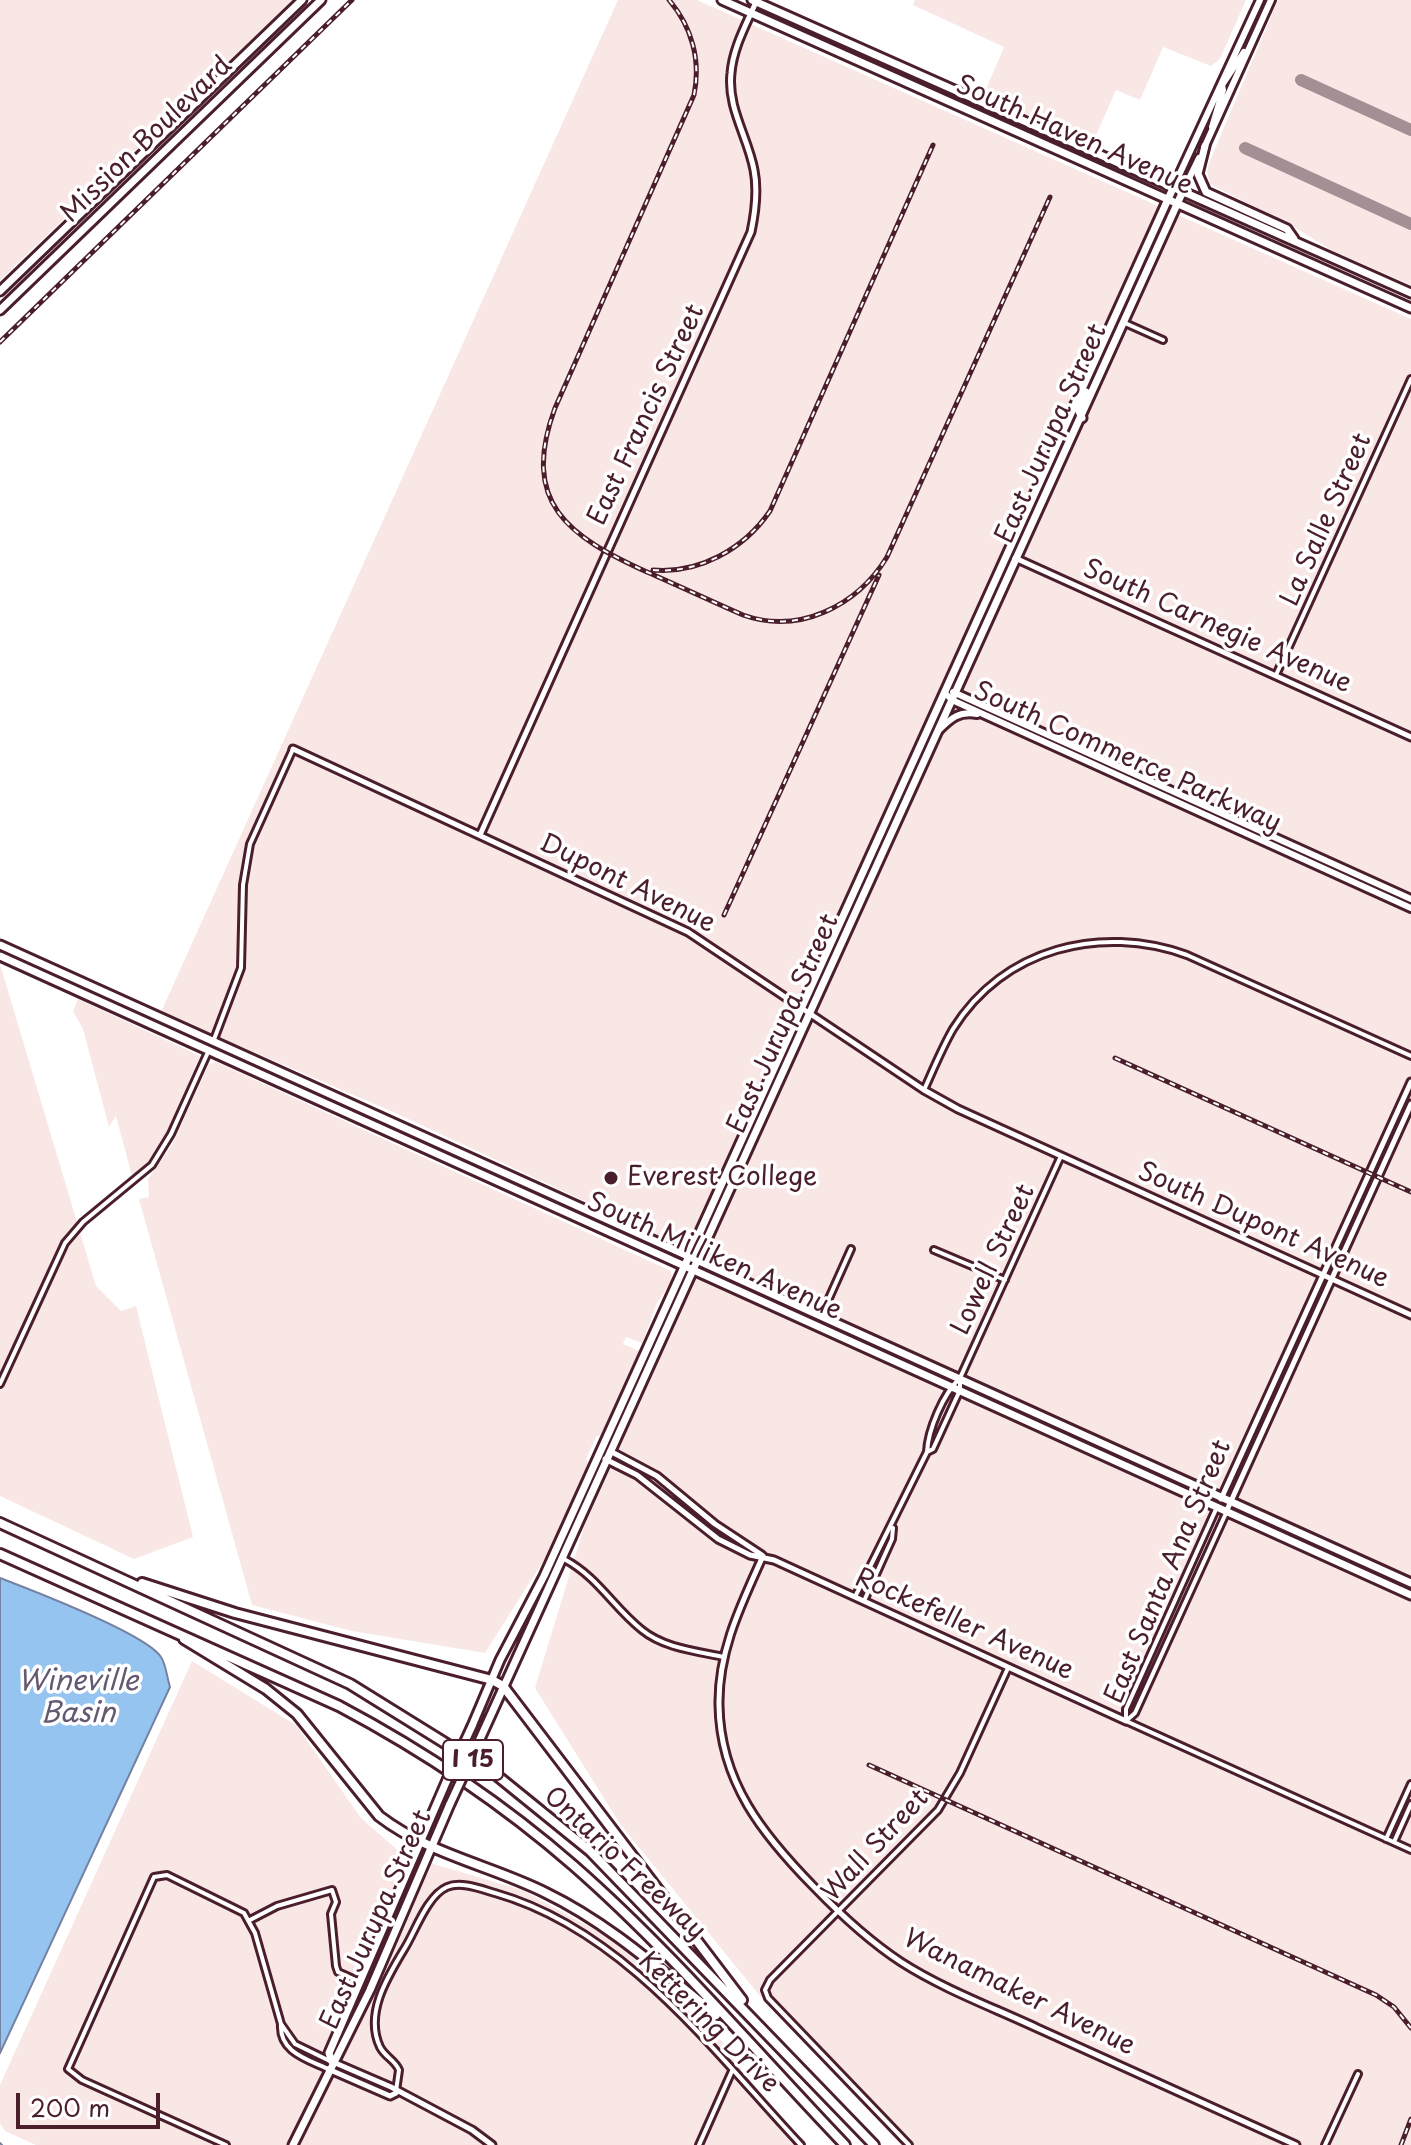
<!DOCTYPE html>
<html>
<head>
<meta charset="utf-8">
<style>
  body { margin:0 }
  #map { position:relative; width:1411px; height:2145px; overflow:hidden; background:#fff; font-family:"Playpen Sans",sans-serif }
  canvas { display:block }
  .scale { position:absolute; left:16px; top:2093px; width:144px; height:36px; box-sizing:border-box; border:4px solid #4a1f2b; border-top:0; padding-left:10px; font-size:24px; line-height:28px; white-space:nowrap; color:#4a1f2b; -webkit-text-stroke:6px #fff; paint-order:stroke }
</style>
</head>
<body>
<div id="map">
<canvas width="1411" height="2145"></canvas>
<div class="scale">200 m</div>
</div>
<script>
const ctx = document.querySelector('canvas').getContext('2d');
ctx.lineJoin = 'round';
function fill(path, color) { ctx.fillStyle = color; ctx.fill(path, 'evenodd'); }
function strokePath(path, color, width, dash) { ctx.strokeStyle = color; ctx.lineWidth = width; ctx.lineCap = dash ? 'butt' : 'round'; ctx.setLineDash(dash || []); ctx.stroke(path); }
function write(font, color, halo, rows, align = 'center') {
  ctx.font = font + ' "Playpen Sans",sans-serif'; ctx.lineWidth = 7; ctx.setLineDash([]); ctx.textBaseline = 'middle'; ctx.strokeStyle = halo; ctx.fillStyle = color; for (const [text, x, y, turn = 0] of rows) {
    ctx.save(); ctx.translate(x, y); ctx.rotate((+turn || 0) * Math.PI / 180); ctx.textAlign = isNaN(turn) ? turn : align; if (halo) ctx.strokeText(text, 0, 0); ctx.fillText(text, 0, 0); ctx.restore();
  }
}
const built = new Path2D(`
  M0,0H293L0,280Z
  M618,0H697L1411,319V2145H901L764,2001L620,1824L535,1688L584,1527L705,1257L393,1112L161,1012Z
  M915,0H1246L1220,59L1211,66L1163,47L1140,100L1116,90L1093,142L983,96L1004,47L913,5Z
  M1278,0H1411V285L1333,251L1294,227L1210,184L1207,172L1209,163Z
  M0,964L96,1286L121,1311L136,1306L193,1537L134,1559L0,1496Z
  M78,999L200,1056L168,1130L148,1162L132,1176L116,1116L109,1127L83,1029L73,1011Z
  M216,1062L671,1271L672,1280L657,1303L642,1343L626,1337L623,1344L639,1351L601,1435L596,1437L586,1459L588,1463L549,1552L485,1653L352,1631L252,1605L139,1199L149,1197L148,1179L172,1145L209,1064Z
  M192,1661L296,1725L361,1818L403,1855L522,1890L616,1941L744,2062L736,2081L796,2145H36L5,2131L0,2123V2085Z`);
const water = new Path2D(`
  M0,1578C31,1590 145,1633 161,1657C166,1664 167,1678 170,1687L0,2053Z`);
const stream = new Path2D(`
  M0,2143L2,2145`);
const taxiway = new Path2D(`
  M1301,80L1411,130
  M1245,148L1411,224`);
const minor = new Path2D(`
  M1125,323L1163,340
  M1276,675L1411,379
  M213,1042L241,968L243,885L250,844L293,749
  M924,1090C933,1070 942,1048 953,1029C1003,948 1101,924 1187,955L1411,1056
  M934,1250L1005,1280
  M821,1316L851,1249
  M0,1384L65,1243L83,1222L152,1165L171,1134L209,1050
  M927,1452C928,1430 943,1394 960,1378L1061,1156
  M564,1559C598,1577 613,1607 642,1630C664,1648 696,1651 724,1657
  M855,1597L927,1452L933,1449L960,1390V1381
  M864,1601L892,1539L893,1528
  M1126,1721L1411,1850
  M1126,1721L1135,1713L1227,1511
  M1126,1721V1709L1217,1507
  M1386,1839L1411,1784
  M1394,1842L1411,1804
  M250,1920L277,1906L332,1890L336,1902L331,1914L336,1966L338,1972L360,1982
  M281,2024L295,2044L332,2062
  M396,2091L399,2070C395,2060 385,2057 380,2047C364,2013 388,1976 406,1946C416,1929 428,1895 447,1887C461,1881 481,1889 495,1893C625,1930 713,2051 801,2145
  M226,2145L82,2080L68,2069L154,1877L167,1875L244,1913L255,1933L281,2024C279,2052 307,2059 328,2069
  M699,2145L732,2071
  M909,2145L768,1998L765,1990L770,1980L938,1810L960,1773L1008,1668
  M1325,2145L1358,2074`);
const tertiary = new Path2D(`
  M1015,558L1411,737
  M293,749L688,932L924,1090L958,1109L1411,1315
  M480,835L751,232C755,213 758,190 754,170C748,137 727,108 731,73C733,48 746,25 756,2
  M610,1451L657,1476L715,1524L762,1555
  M605,1459L637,1475L718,1539L750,1555L774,1560L1126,1721
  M1221,1499L1411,1082
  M1227,1510L1411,1104
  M763,1556C741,1605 718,1651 719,1705C720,1782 763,1835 814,1887C841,1915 869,1941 901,1962C943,1989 992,2007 1037,2028C1123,2067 1210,2106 1296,2145
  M333,2062L391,2087L472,2130L492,2145
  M328,2069L390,2096L396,2093`);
const secondary = new Path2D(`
  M1212,127L1223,90L1222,85L1244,52
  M1204,148L1271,0
  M1174,186L1260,0
  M1183,191L1199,158
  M953,692L1411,899
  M945,693L952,700L1411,908
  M939,730C951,718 959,711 977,714`);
const primary = new Path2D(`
  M722,0L1411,308
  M752,0L1411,293
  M1205,146L1198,174L1206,192L1287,229L1294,239
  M0,291L302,0
  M0,310L321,0
  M1082,418L1078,409L1086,392
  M0,945L1411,1583
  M0,956L1411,1595
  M472,1726L500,1660L544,1576L1174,186
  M475,1750L1183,191
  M332,2062L329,2053L447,1780
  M293,2145L370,1990L450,1804`);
const motorway = new Path2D(`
  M0,1523L350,1684L495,1774L590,1851L874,2145
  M0,1554L339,1706C422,1750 503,1804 574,1866C671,1951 756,2052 845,2145
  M142,1583L235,1613L492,1680L503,1686L742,2000
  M184,1639L266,1689L297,1714L379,1816C430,1855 490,1865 546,1893C610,1924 661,1971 716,2015`);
const rail = new Path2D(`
  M669,0C692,27 701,60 694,95L555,408C520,503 568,536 647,572C679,586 711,601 743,615C799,635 857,606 887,557L1050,197
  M0,342L352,0
  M653,570C699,574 744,549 770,511L933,145
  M724,915L879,575
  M1115,1058L1411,1192
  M869,1765L1376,1995L1394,2007L1411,2028
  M1401,2145L1411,2119`);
const primaryBridge = new Path2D(`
  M447,1780L472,1726
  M450,1804L475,1750`);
const markers = [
  [611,1178,8,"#4a1f2b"]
];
const shields = [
  [473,1760,60]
];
const shieldNames = [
  ["I 15",473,1760]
];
const streetNames = [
  ["South Haven Avenue",1074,136,24],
  ["Mission Boulevard",147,140,-44],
  ["East Francis Street",647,415,-65],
  ["East Jurupa Street",1052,434,-66],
  ["La Salle Street",1327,520,-66],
  ["South Carnegie Avenue",1217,627,24],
  ["South Commerce Parkway",1127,758,24],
  ["Dupont Avenue",627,884,26],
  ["East Jurupa Street",784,1024,-66],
  ["South Dupont Avenue",1263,1226,24],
  ["South Milliken Avenue",714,1257,24],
  ["Lowell Street",994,1260,-65],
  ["East Santa Ana Street",1169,1572,-67],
  ["Rockefeller Avenue",964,1625,24],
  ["Wall Street",876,1846,-47],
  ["Ontario Freeway",624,1864,43],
  ["East Jurupa Street",377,1920,-66],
  ["Wanamaker Avenue",1019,1993,26],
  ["Kettering Drive",708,2023,45]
];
const poiNames = [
  ["Everest College",627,1178]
];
const waterNames = [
  ["Wineville",78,1682],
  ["Basin",78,1714]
];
fill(built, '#f9e7e6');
fill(water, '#94c4ef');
strokePath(water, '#7682a1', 2);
strokePath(stream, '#7682a1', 2);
strokePath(taxiway, '#a48f95', 12);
strokePath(minor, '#4a1f2b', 10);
strokePath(tertiary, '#4a1f2b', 11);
strokePath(secondary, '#4a1f2b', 12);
strokePath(primary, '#4a1f2b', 13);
strokePath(motorway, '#4a1f2b', 14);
strokePath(minor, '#fff', 4);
strokePath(tertiary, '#fff', 5);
strokePath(secondary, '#fff', 6);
strokePath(primary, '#fff', 7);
strokePath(motorway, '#fff', 8);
strokePath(rail, '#4a1f2b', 5);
strokePath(rail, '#fff', 2, [6]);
strokePath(primaryBridge, '#4a1f2b', 13, []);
strokePath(primaryBridge, '#fff', 7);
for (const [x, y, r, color] of markers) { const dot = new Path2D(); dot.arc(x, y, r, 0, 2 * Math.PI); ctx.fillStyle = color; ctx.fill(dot); strokePath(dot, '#fff', 3); }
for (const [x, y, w] of shields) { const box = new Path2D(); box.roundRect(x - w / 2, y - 20, w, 40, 6); ctx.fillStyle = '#fff'; ctx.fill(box); strokePath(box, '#4a1f2b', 2); }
write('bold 24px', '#4a1f2b', null, shieldNames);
write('26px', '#4a1f2b', '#fff', streetNames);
write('26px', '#4a1f2b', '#fff', poiNames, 'left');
write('italic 28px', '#645970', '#fff', waterNames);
</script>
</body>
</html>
